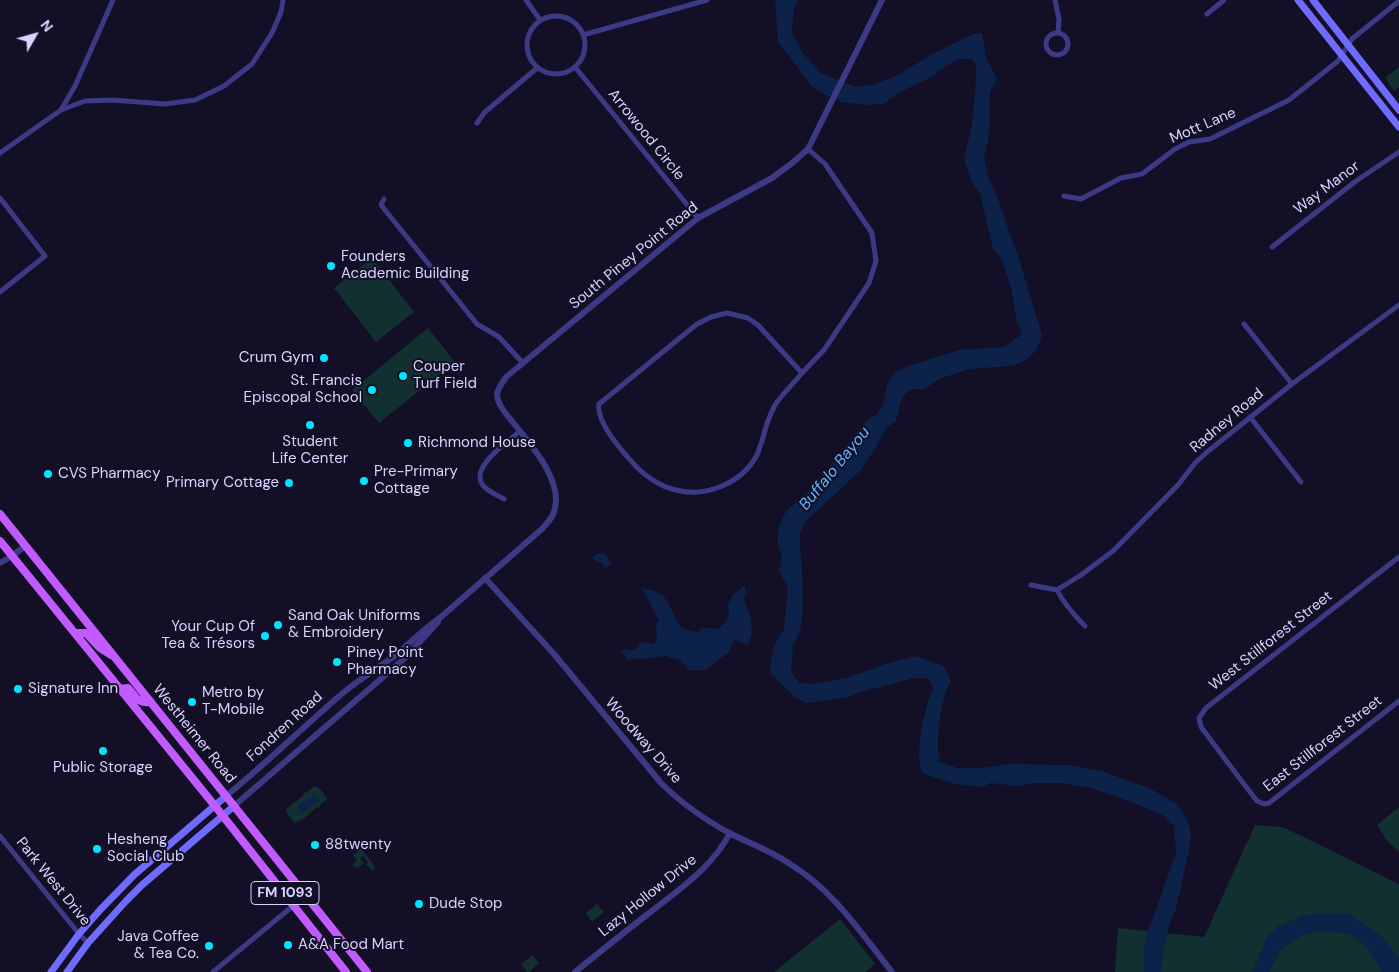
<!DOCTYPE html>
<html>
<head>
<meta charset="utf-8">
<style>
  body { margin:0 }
  #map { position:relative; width:1399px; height:972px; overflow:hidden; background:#130f26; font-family:"DM Sans",sans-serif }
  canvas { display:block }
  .north { position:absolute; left:10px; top:10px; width:50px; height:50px; -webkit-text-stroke:4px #130f26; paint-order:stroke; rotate:52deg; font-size:14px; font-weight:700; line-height:20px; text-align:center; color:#d9d4ff }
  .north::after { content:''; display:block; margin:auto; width:18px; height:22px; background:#d9d4ff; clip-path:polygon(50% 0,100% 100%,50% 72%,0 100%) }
</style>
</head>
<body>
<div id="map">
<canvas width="1399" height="972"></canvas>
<div class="north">N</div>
</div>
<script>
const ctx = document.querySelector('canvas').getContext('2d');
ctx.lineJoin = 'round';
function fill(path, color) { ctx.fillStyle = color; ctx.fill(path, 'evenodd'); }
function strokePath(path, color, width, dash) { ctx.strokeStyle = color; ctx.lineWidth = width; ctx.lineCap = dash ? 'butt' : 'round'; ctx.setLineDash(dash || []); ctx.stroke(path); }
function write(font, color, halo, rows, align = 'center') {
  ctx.font = font + ' "DM Sans",sans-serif'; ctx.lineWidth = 4; ctx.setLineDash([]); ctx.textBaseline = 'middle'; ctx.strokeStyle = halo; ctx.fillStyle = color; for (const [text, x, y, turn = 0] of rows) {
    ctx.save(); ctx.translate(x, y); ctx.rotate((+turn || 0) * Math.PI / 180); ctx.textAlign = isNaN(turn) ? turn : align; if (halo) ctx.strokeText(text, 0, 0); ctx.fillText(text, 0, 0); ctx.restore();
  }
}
const green = new Path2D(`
  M1399,67V87L1394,91L1385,78Z
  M372,258L414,312L376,342L334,288Z
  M428,328L455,362L379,423L352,390Z
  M315,786L321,790L327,799L320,805V807C316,807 309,813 308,816H307L300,821L299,820L296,823H294L285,810L304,795L303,793L304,792L306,793Z
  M1399,807V852L1388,842L1377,825Z
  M1255,825L1283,827L1399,884V972H1115L1118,928L1204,937Z
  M358,847H360L376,868L372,871L366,864L368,862L363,856L360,859L364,863L358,868L357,867L355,868L352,864L357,861L353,855L357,852L355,849Z
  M597,904L604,912L592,922L586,913Z
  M840,919L875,964L865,972H774Z
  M533,955L539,963L529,972H527L521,964Z`);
const water = new Path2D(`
  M775,0H798L794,10L792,32L802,52L822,74L857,87L874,85L898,75L927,57L973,34L982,33L986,58L997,79L990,92L989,135L984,158L988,176L998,198L1010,234L1017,252L1042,335L1037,349L1028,359L1013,366L969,369L939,379L925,389H911L902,397L896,421L887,427L875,449L859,472L805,522L800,534V545L802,566L803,610L800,631L793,646L791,671L799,683L813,684L847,678L886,664L915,656L944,666L951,680C940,703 935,738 940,762L957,768H983L1008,764L1068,765L1102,771L1151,789L1177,804L1187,819L1191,833L1189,850L1176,909C1167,928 1162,951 1162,972H1144V943L1176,853L1174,826L1164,816L1129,801L1091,788L1062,783H1037L1018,786L990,783L982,787L956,784L933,777L922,772C914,752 925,708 933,688L928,678H914L857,693L847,697L807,703L797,699L772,675L770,667L774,645L784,630L788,588L779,571L782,558L777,542L780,524L786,511L845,459L883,405L888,381L897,371L912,365L959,350L1004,347L1022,334L1017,322L1011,287L1001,258L993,249L980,193L972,183L964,159L972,124L976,79V64L971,59H960L949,64L932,77L900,92L883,104L866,105L842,102L831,98L812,87L778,41Z
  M599,552L600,554L603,552L612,563L606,568L600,562H596L592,558Z
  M745,586L746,594L744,598L751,619L752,632L748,645L735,640L731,644L729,653L725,655L706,670H689L680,660L666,656L628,660L621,651L626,649L633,651L642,642L654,644L657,639L656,624L659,621C654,609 647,600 642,587C649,590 660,592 664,597C678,613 672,631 698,632L702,628L718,629L725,623L729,616L728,605L733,594C738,592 740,588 745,586Z
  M314,794L319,800L301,814L299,812L301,810L298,806Z
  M1330,913H1348L1382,936L1399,959V972H1382L1368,948L1351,935L1327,931L1308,933L1291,942L1280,950L1270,972H1252L1267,937L1278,926L1306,915Z`);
const river = new Path2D(`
  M824,481L873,422`);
const minor = new Path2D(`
  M526,0L540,20
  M1055,0L1059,19L1058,33
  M1207,14L1224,0
  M527 45a29 29 0 1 1 58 0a29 29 0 1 1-58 0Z
  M1046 44a11 11 0 1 1 22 0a11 11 0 1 1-22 0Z
  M583,35L707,0
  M575,67L698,218
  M61,110L85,101L112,100L165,104L195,100L224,86L252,64L272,33L281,12L283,0
  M477,123L485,112L537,68
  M0,153L61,110L75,86L113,0
  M1064,196L1081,199L1121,178L1142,174L1175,149L1189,142L1210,139L1289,100L1338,61L1352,39L1399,1
  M0,198L45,256L0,292
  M384,199L381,205L477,324L499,337L522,362
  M1272,247L1356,181L1399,152
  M727,313L748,318L758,325L802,373C794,383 782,394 775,405C769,416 765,429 762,441C760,445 759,451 757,455C742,483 706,498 676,490C660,487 642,474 632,462C621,450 596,421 599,404L697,324L711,317Z
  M1244,324L1292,384
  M802,373L824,350L869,283L876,261L872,233L825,164L808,149
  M1250,417L1301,482
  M504,499C497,495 486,491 482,484C471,466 508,442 520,431
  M1399,557L1206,708L1199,718L1201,727L1234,771L1257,801L1264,804L1269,803L1399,701
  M1031,585L1057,590L1081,575L1113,551L1178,485L1195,463L1207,452L1292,384L1399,305
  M1057,590C1064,604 1074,615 1085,626
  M0,836L79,934L88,943
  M213,972L294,905`);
const tertiary = new Path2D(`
  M0,563L12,556L25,546
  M485,578L554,654L661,783C681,803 704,819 729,833C749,843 771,851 790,864C833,890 861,933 892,972
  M226,796C267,763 304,726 344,692C361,678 380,667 397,654C412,641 425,628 441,617L543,528C548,522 554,516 555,508C562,478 529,443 512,421C506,414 497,404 497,394C498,388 503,382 506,377L698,218L772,178L791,164L808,149L882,0
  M234,806L405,658L438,622
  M575,972C599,953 623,933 648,914C678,890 712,868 730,833`);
const secondary = new Path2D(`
  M1298,0L1399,127
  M1313,0L1399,110
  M51,972L79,934L100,910L134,875L226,796
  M67,972L88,943L126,901L142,885L234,806`);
const primary = new Path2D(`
  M0,514L367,972
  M0,541L215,806L346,972
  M75,633H86L100,648L111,655
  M119,689L128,688C136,696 137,704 151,702`);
const markers = [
  [331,266,5,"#00e5ff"],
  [324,358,5,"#00e5ff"],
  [403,376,5,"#00e5ff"],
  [372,390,5,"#00e5ff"],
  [310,425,5,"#00e5ff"],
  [408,443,5,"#00e5ff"],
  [48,474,5,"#00e5ff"],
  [364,481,5,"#00e5ff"],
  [289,483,5,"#00e5ff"],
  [278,625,5,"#00e5ff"],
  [265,636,5,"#00e5ff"],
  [337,662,5,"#00e5ff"],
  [18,689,5,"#00e5ff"],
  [192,702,5,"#00e5ff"],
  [103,751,5,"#00e5ff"],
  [315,845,5,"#00e5ff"],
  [97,849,5,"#00e5ff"],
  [419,904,5,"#00e5ff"],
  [288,945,5,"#00e5ff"],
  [209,946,5,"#00e5ff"]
];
const shields = [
  [285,893,68]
];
const shieldNames = [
  ["FM 1093",285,893]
];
const streetNames = [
  ["Mott Lane",1203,126,-23],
  ["Arrowood Circle",646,135,51],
  ["Way Manor",1327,188,-37],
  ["South Piney Point Road",634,256,-39],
  ["Radney Road",1227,421,-40],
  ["West Stillforest Street",1271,641,-38],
  ["Fondren Road",285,727,-42],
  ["Westheimer Road",194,734,51],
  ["Woodway Drive",643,741,49],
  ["East Stillforest Street",1323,744,-38],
  ["Park West Drive",53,882,51],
  ["Lazy Hollow Drive",648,896,-39]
];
const poiNames = [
  ["Founders",341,257],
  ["Academic Building",341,274],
  ["Crum Gym",314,358,"right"],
  ["Couper",413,367],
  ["Turf Field",413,384],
  ["St. Francis",362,381,"right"],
  ["Episcopal School",362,398,"right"],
  ["Student",310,442,"center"],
  ["Life Center",310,459,"center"],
  ["Richmond House",418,443],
  ["Pre-Primary",374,472],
  ["Cottage",374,489],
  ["CVS Pharmacy",58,474],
  ["Primary Cottage",279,483,"right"],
  ["Sand Oak Uniforms",288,616],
  ["& Embroidery",288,633],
  ["Your Cup Of",255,627,"right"],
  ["Tea & Trésors",255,644,"right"],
  ["Piney Point",347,653],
  ["Pharmacy",347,670],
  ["Signature Inn",28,689],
  ["Metro by",202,693],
  ["T-Mobile",202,710],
  ["Public Storage",103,768,"center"],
  ["Hesheng",107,840],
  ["Social Club",107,857],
  ["88twenty",325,845],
  ["Dude Stop",429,904],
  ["Java Coffee",199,937,"right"],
  ["& Tea Co.",199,954,"right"],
  ["A&A Food Mart",298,945]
];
const waterNames = [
  ["Buffalo Bayou",835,469,-51]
];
fill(green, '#12302f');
fill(water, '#0c2248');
strokePath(river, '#0c2248', 11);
strokePath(minor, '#3d3a85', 5);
strokePath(tertiary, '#3d3a85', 6);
strokePath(secondary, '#6f6bff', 7);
strokePath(primary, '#c25bff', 8);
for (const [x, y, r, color] of markers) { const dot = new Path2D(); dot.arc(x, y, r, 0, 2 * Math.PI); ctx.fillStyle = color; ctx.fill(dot); strokePath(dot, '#130f26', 2); }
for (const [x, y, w] of shields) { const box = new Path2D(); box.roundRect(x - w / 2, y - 11.5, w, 23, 4); ctx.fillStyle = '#130f26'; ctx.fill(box); strokePath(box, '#d9d4ff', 1); }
write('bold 14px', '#d9d4ff', null, shieldNames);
write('15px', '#d9d4ff', '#130f26', streetNames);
write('15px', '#d9d4ff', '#130f26', poiNames, 'left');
write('italic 16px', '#62b6ff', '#130f26', waterNames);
</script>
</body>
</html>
